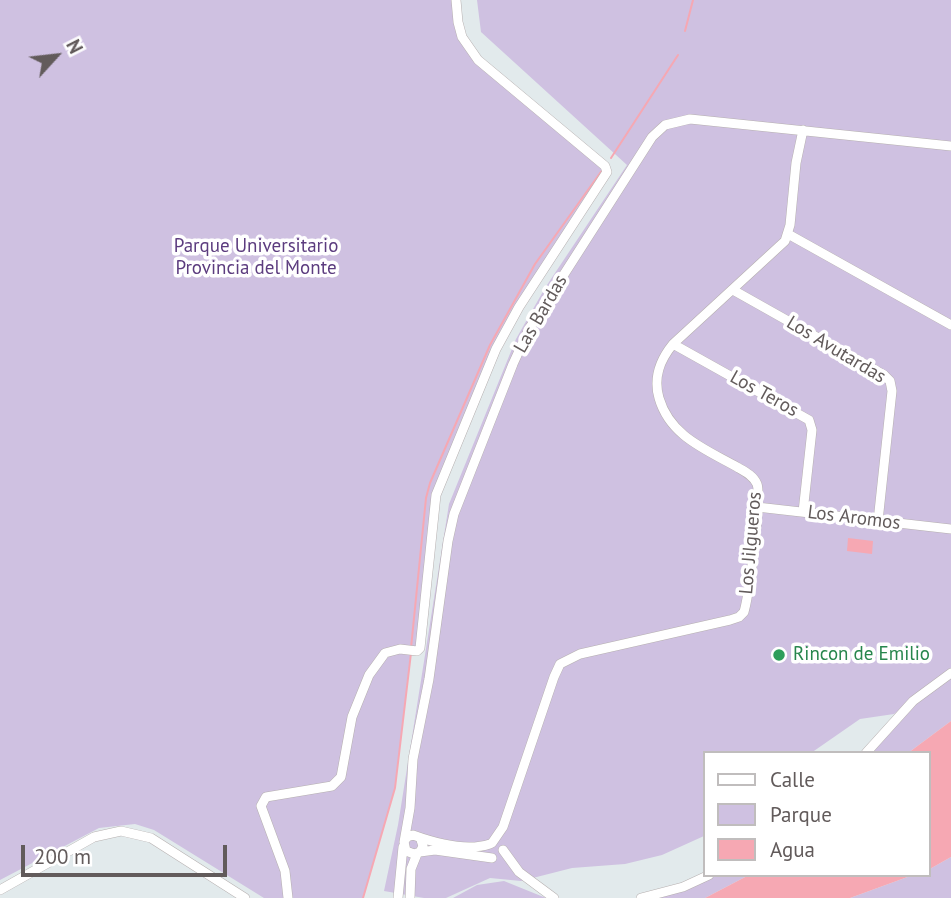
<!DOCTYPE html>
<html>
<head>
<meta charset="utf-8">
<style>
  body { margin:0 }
  #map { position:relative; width:951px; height:898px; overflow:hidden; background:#e2eaec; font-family:"PT Sans",sans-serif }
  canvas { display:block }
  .legend { position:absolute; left:703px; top:751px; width:228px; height:126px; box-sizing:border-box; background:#fff; border:2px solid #c0bdbd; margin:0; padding:9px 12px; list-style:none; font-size:21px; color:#625b5b }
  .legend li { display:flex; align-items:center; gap:14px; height:35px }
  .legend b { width:35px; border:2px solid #c0bdbd }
  .north { position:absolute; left:21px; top:21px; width:70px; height:70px; -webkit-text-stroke:5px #fff; paint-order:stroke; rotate:63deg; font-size:19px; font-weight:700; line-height:28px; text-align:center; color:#625b5b }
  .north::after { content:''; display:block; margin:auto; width:24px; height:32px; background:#625b5b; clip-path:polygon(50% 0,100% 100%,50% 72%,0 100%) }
  .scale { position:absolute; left:21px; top:845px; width:206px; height:32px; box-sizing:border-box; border:4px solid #625b5b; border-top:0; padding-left:9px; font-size:21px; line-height:24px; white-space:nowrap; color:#625b5b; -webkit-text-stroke:5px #fff; paint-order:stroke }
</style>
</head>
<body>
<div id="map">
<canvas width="951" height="898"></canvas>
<ul class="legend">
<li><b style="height:9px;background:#fff"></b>Calle</li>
<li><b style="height:19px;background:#cfc1e1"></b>Parque</li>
<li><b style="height:19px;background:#f6a8b3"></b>Agua</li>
</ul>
<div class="north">N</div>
<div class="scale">200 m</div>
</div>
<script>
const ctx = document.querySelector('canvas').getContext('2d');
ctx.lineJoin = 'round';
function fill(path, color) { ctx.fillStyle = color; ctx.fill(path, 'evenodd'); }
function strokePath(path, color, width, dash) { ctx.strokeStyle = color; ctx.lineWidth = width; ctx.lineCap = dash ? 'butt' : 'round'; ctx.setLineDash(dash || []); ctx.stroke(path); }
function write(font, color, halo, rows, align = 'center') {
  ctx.font = font + ' "PT Sans",sans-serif'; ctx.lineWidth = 7; ctx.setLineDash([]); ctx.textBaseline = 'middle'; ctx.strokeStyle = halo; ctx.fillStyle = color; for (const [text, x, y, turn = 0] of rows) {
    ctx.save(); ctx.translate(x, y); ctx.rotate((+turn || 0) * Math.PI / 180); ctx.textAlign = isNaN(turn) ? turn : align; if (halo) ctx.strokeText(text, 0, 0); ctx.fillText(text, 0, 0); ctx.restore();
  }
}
const green = new Path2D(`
  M0,0H456L458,22L478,60L605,166L496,349L436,495L421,644L411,650L395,788L363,898H264L154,830L135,824L99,828L0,880Z
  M477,0H951V669L894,714L860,719L811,753H704V836L662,855L625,864L572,868L521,881L490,878L446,898H424L384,891L398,825L449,504L516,339L545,288L627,165L481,32Z
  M951,676V721L908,753H871L915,704Z
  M951,857V898H850L913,875H928V870Z
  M716,875H749L705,898H653L702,882Z
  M504,881L546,898H453L477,885Z`);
const water = new Path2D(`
  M848,538L873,541L872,554L847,551Z
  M951,721V857L928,870V753H908Z
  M749,875H913L850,898H705Z`);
const stream = new Path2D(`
  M685,31L693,0
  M611,158L678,55
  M411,648L426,498L430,483L490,345L535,264L603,169
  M363,898L395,788L411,653`);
const minor = new Path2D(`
  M788,234L951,325
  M733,290L884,375L890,381L892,391L878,521
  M673,344L809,420L812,430L803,512
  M757,507L951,529
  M866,753L913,701L951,673
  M421,840L423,846L420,852L414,854L406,851L404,842L407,837L413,835C435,843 466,852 490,844
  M404,842L410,808L413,759L429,679L448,541L454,514L513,364L529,329L652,137L665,125L690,119L951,146
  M492,843L503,827L554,677L560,664L580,654L730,620L739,617L744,612C749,594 762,498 757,484C753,475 744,471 737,467C705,449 670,436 659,398C653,377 660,360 673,344L785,241L790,225L796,163L803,130
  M503,850L519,872L554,898
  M420,852L435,850L492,858
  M0,890L94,837L121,831L151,838L245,898
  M288,898L285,871L261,806L266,797L332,786L341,777L352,717L369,675L385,653L400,649L417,651L420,648L436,495L496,349L519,307L607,172L605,166L478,60L462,37L458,22L456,0
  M398,898L403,847
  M410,898L411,869L417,854
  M641,898L683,887L709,875`);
const markers = [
  [779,655,7,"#2e9e5b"]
];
const parkNames = [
  ["Parque Universitario",256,247],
  ["Provincia del Monte",256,269]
];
const streetNames = [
  ["Las Bardas",541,314,-60],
  ["Los Avutardas",836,350,31],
  ["Los Teros",764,394,29],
  ["Los Aromos",854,518,7],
  ["Los Jilgueros",751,543,-85]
];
const leisureNames = [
  ["Rincon de Emilio",793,655]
];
fill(green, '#cfc1e1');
fill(water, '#f6a8b3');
strokePath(stream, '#f6a8b3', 2);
strokePath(minor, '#b6b0b0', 10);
strokePath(minor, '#fff', 9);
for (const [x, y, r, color] of markers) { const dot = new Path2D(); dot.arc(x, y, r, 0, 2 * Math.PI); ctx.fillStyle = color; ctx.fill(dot); strokePath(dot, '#fff', 2.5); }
write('19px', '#5c3c7f', '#fff', parkNames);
write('19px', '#625b5b', '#fff', streetNames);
write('19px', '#27864d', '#fff', leisureNames, 'left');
</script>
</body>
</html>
